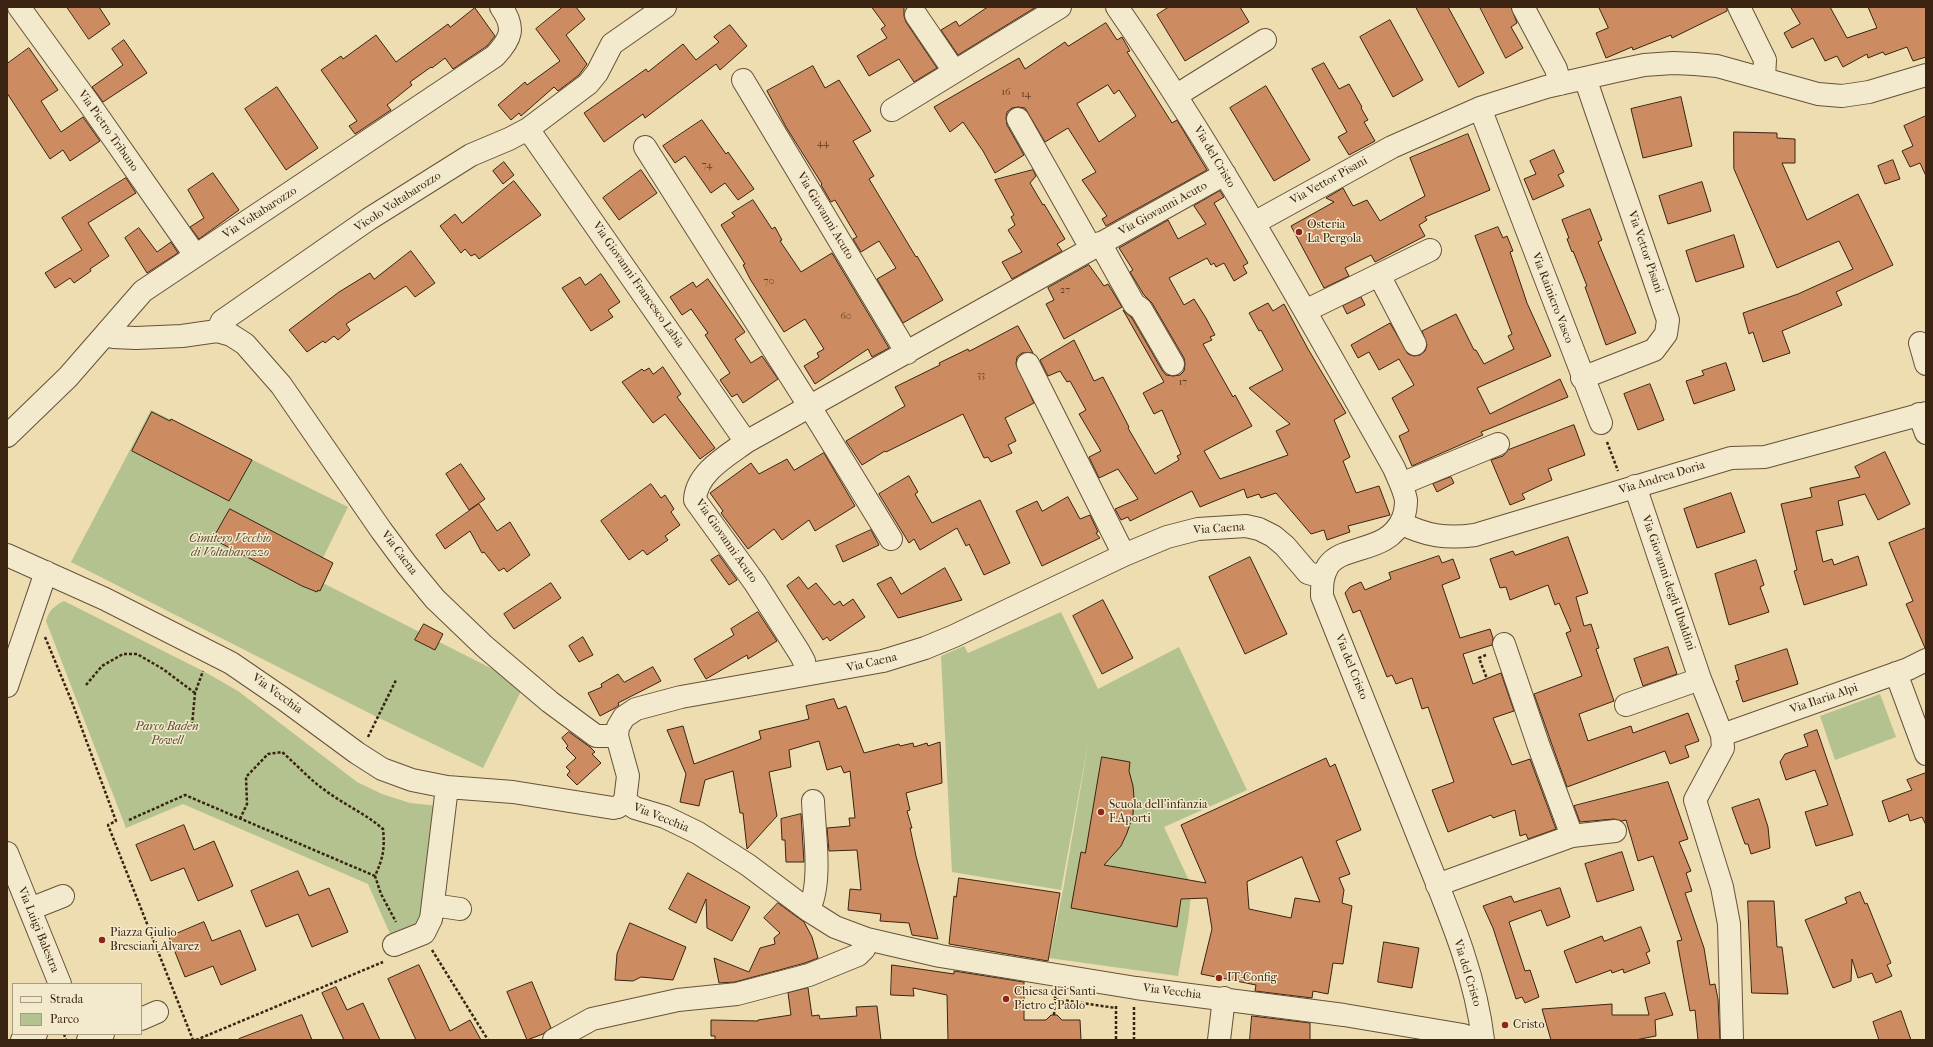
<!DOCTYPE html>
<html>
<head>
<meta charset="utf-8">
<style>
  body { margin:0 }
  #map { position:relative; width:1933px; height:1047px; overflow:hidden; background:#edddb0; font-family:"IM FELL French Canon",serif }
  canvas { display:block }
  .frame { position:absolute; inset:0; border:8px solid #3a2411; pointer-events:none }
  .legend { position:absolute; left:12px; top:983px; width:130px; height:52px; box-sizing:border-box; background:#f3e9cc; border:1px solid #a99a81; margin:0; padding:5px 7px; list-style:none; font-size:12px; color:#3a2411 }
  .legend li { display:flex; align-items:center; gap:8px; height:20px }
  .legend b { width:20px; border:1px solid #a99a81 }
</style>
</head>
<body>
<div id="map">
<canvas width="1933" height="1047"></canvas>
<div class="frame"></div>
<ul class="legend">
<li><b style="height:5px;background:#f3e9cc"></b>Strada</li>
<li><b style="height:11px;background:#b3c28f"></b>Parco</li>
</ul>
</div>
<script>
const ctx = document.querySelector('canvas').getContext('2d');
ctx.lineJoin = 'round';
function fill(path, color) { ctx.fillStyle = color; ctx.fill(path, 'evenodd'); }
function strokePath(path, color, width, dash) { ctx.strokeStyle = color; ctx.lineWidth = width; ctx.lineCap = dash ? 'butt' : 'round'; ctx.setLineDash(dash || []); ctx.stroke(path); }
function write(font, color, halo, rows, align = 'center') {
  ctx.font = font + ' "IM FELL French Canon",serif'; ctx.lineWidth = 3; ctx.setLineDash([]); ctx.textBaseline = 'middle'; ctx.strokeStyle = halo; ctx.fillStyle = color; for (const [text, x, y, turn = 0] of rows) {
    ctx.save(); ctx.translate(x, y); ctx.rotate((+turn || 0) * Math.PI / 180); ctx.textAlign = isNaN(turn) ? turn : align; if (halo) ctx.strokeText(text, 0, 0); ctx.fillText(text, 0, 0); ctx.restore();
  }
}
const green = new Path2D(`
  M151,410L348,507L313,578L524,685L483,768L377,717L71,562Z
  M64,601L203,671L238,691L357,782L382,794L410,803L439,806L425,917L416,930L391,936L368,884L183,804L126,828L46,621C49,610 54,606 64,601Z
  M1061,612L1098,689L1179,647L1247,790L1164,827L1192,887L1188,921L1178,976L1049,958L1064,885L1089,739L1061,890L952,872L941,656L964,646L968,653Z
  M1880,694L1896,737L1835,760L1820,716Z`);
const building = new Path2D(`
  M67,7H99L110,24L89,39Z
  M563,7H576L585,19L566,35L587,64L579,75L558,91L554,87L521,116L519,113L511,120L498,105L525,82L527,85L560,61L536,29Z
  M872,7H904V16L906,22L937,68L914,82L899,59L869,76L857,56L887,38L881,29L885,26Z
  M988,7H1036L958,55L941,30L956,21L959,26Z
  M1169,7H1240L1249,22L1185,61L1157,15Z
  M1416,7H1448L1484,73L1459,87Z
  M1480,7H1511L1517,23L1511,27L1523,48L1506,58Z
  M1599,7H1727V11L1672,38L1671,35L1633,50L1632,47L1606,58L1596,33L1608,28Z
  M1791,7H1830L1847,38L1877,28L1868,7H1926V57L1913,61L1907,47L1885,55L1883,52L1868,58L1867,54L1843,67L1837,56L1825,61L1813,38L1792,48L1784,33L1800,24Z
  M475,8L495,36L487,46L453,69L445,58L432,68L431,67L410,82L412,85L387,105L391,110L355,134L349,126L357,121L321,70L341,56L343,59L376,35L396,62L448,24L450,27Z
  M1390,20L1423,80L1393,97L1360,37Z
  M1106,23L1117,40L1122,37L1130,51L1127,52L1172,123L1177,120L1207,170L1106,226L1102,219L1107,216L1082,180L1096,172L1068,128L1045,142L1025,108L1018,107L1012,108L1007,112L1006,118L1007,125L1024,155L995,173L983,151L963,122L950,132L934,107L1019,58L1025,69L1065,42L1068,46ZM1108,85L1114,94L1119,90L1136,116L1099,142L1077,104Z
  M730,25L747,46L720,70L716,64L645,118L643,114L604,142L584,113L646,69L648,72L683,44L696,60L719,42L714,37Z
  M124,40L147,73L103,102L92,87L123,65L112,49Z
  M29,48L58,90L41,101L61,132L83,117L100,141L70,161L63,150L50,159L7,93V64Z
  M1324,63L1339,89L1349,84L1362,107L1361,108L1368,120L1364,122L1375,141L1349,155L1338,137L1347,132L1312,69Z
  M813,66L825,88L839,80L871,131L853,141L874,176L869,179L916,257L917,256L943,300L903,323L877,279L896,268L879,241L861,252L853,239L857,237L835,200L831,202L821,185L822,184L786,127L767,91Z
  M1266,86L1310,160L1274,181L1230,108Z
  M277,87L318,148L286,170L245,109Z
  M1681,97L1692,146L1643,158L1631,109Z
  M1926,116V176L1920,163L1910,167L1902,151L1913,146L1904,126Z
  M702,120L726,154L728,152L754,189L738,200L725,183L711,193L685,156L675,163L663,146Z
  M1734,132L1777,133V138L1795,139V163H1782L1807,220L1858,194L1893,265L1836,292L1842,305L1782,331L1790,353L1763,362L1753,332L1749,334L1743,313L1798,294L1853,269L1839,241L1777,268L1734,169Z
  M1468,134L1490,190L1425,217L1427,220L1419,225L1425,236L1375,262L1371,255L1345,268L1349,276L1324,288L1291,226L1334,202L1326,198L1343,188L1353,206L1367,200L1380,221L1425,196L1410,158Z
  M1554,150L1564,172L1558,175L1564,186L1533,200L1524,179L1536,174L1530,161Z
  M1893,160L1900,179L1885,184L1878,166Z
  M504,162L514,175L503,184L493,171Z
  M641,170L657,193L619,220L603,198Z
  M1033,170L1036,176L1030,183L1043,205L1044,204L1065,239L1057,244L1062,251L1012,279L1002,262L1022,252L1008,230L1015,225L1011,217L1014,215L995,180Z
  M213,173L239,210L199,239L190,227L204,218L188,190Z
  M126,178L136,193L88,223L109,256L90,269L91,271L74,283L70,278L55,288L45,273L82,250L62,218Z
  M514,181L541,215L479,259L475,254L471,256L465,249L461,253L440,226L455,214L462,223Z
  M1702,182L1711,211L1668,224L1659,196Z
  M1220,191L1224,197L1214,203L1248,263L1243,266L1247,273L1234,281L1224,263L1216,267L1214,263L1211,265L1207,258L1169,278L1184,305L1194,299L1206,318L1215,335L1210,337L1212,340L1203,344L1233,397L1235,395L1252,426L1204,451L1220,479L1288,455L1276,431L1290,424L1249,388L1283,370L1261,330L1259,331L1249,313L1268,303L1273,311L1284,304L1308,349L1346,413L1334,420L1350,457L1343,461L1356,493L1379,486L1390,515L1348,526L1350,532L1327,540L1324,530L1311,534L1276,493L1261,498L1259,494L1247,498L1244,489L1200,507L1192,491L1130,521L1128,517L1121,520L1115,509L1138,499L1118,469L1099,478L1089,457L1101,451L1079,414L1086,410L1070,381L1067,382L1060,371L1048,376L1040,360L1074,340L1094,381L1103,377L1129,427L1128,428L1155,474L1179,460L1177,456L1181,454L1162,410L1154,414L1143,393L1164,382L1123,310L1132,318L1162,370L1166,375L1173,376L1180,375L1184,371L1185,364L1184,358L1152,303L1144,295L1130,272L1133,270L1119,248L1168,220L1178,239L1206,224L1194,206Z
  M753,200L772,229L775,227L782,240L780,241L801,272L832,253L889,348L872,357L868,349L815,384L804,366L819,357L817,353L824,349L805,319L784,332L750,279L743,265L745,264L721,225L735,216L732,213Z
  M1590,209L1602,240L1598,242L1636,333L1606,345L1585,287L1587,286L1573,251L1572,252L1567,239L1569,238L1562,220Z
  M1498,227L1503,238L1507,236L1513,251L1510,252L1527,303L1551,356L1477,388L1490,414L1560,379L1568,397L1481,432L1483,435L1412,466L1399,436L1409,431L1392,398L1414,385L1399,359L1379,370L1369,352L1358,358L1351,345L1390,323L1408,354L1414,356L1420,355L1425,351L1427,345L1422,331L1456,314L1474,350H1476L1484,364L1514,349L1508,336L1512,334L1475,236Z
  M139,228L157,252L171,242L178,253L147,273L125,238Z
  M1734,235L1744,267L1696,282L1686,251Z
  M411,251L435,283L415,297L406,286L346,324L350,330L338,340L334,336L325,343L323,341L307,352L289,330L339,292L370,273L374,279Z
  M1089,265L1104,286L1108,284L1122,307L1064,339L1046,304L1054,300L1048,288Z
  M601,274L620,302L608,310L613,317L591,331L562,288L580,277L585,285Z
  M708,279L745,332L735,339L751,363L762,356L778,379L743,403L737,394L732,397L720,380L730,373L705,335L708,333L691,309L682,315L670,297L693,282L696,287Z
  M1361,297L1365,305L1347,314L1343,306Z
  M1018,326L1033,353H1022L1017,357L1016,364L1034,403L1005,418L1016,441L1008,445L1012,453L991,462L988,457L984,458L963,414L886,452L885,451L862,465L846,441L905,406L895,387L940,365L939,363L968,349L969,351Z
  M1726,363L1735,390L1694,404L1686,381L1704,375L1702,371Z
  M663,367L681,394L677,397L715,448L700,459L665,414L653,423L622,382L642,369L644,371L649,368L653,374Z
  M1650,384L1664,420L1638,430L1624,394Z
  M152,412L170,421L171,419L252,460L229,501L132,451Z
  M1574,425L1585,455L1548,469L1552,480L1522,494L1525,499L1510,505L1491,460L1503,456L1508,450Z
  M1885,452L1910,504L1878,520L1865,494L1838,501L1843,525L1816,531L1823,562L1832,559L1834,565L1858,556L1867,585L1804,605L1794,571L1797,570L1781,504L1812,497L1810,488L1860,477L1855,467Z
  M824,453L855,506L815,531L809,520L782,540L774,529L748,549L721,513L723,511L710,493L751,463L759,474L787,459L794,470Z
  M461,464L485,499L469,510L446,474Z
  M909,476L918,492L915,494L932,523L980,500L1010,563L984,575L969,544L966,546L957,528L920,550L914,539L909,543L879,494Z
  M1451,477L1454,483L1437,492L1433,484Z
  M651,484L661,498L665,495L674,509L671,512L680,525L665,536L668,540L647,555L643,550L629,560L601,521Z
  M1731,493L1745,532L1697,548L1684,509Z
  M1068,497L1080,519L1090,515L1098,532L1096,533L1100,538L1042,566L1016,511L1037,501L1042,511Z
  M479,504L497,531L510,522L530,555L507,572L504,568L499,571L484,552L482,553L470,531L445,549L436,535Z
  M230,509L333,563L320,591L318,590L317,592L302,586L213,539Z
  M1926,528V648H1925L1906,604L1913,601L1889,543Z
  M871,530L879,545L843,562L836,546Z
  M1568,537L1588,593L1576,597L1584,626L1591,624L1599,648L1596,649L1614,701L1579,714L1588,741L1631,726L1633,733L1688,713L1699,741L1685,746L1689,757L1670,764L1665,751L1567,787L1534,694L1582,676L1566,633L1571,631L1559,603L1555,605L1548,585L1510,600L1506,587L1500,588L1490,559L1513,551L1515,555Z
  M719,555L737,580L729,585L711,560Z
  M1439,556L1442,563L1453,559L1460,578L1442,585L1460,638L1490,629L1493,638L1492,645L1463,654L1473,684L1501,673L1514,711L1493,718L1512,765L1530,759L1556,829L1528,839L1526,834L1520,836L1515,810L1493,818L1491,815L1448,832L1432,790L1454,782L1428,707L1422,709L1412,678L1396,684L1392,675L1387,677L1360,610L1353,613L1345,593L1350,587L1361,582L1365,590L1391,579L1389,573Z
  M1250,557L1287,634L1245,654L1209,577Z
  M1756,560L1764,585L1760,587L1769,612L1729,625L1715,574Z
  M945,568L962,600L898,618L877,584L891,577L901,594Z
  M799,577L808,589L816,583L834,605L840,601L843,606L853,599L865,617L830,641L827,637L823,640L787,586Z
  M551,583L561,598L514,629L504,614Z
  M1103,600L1133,658L1102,674L1073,616Z
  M758,612L777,641L748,659L747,655L706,679L694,659L734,635L731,629Z
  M424,624L443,634L435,650L415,640Z
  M583,637L593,655L579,662L569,646Z
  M1668,647L1677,674L1643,686L1634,659Z
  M1787,649L1798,684L1743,702L1736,681L1739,680L1735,666Z
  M653,667L661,681L618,703L619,705L615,708L600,716L588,693L602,687L601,684L618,674L624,682Z
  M834,699L838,709L846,706L864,753L899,744L900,746L913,743L914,747L927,743L928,746L940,742L942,783L906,793L910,810L907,811L912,828H910L916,856L938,939L912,935L909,923L880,921L881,914L848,910L850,889L861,890L857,850L829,851L827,828L850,826L849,818H855L850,771L844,773L841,766L827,770L819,741L789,750L791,767L769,772L777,816L747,849L743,813H740L733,771L705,780L699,806L680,802L686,774L667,730L683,726L694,764L761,739L759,731L809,719L806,706Z
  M1817,730L1853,835L1816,846L1805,812L1828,805L1815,770L1786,780L1780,762L1785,754L1808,746L1804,735Z
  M569,732L590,747L595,752L592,754L601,763L577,785L567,775L570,771L566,767L576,758L566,748L568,746L562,738Z
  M1102,757L1130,762L1129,771L1133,786L1134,797L1133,815L1127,833L1121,846L1104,865L1206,883L1181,825L1326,758L1330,767L1335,764L1361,830L1336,841L1350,874L1339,878L1344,890L1342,903L1352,906L1343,964L1333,963L1328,994L1313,991L1312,998L1255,991L1256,985L1201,974L1212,929L1207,898L1181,899L1177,927L1071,908L1081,852L1085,853ZM1302,857L1320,902L1295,898L1291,918L1249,909L1247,882Z
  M1926,773V825L1922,817L1910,821L1908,814L1889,822L1882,801L1912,790L1907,780Z
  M1668,782L1688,839L1679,842L1691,871L1686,873L1692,891L1685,893L1704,948L1710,985L1715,984L1718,999L1720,1040H1698L1695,1010L1690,1011L1677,941L1682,940L1653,856L1638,861L1626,820L1622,821L1614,819L1580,822L1574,806Z
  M1759,799L1768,827L1770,848L1751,854L1748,844H1745L1732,808Z
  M801,814L804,862H786L785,840H782L781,819Z
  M184,825L194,850L214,841L233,886L198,901L184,868L151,881L136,845Z
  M1622,852L1634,890L1597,902L1585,864Z
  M298,871L309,896L329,888L348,932L312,947L298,914L266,927L251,891Z
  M688,873L750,907L732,941L707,928L706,899L696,923L669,909Z
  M959,878L1060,893L1048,961L949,944L954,896L956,897Z
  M1560,888L1570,917L1547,926L1541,910L1509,922L1525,971L1530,970L1539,997L1525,1003L1522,997L1516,999L1493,928L1483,906L1511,896L1514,902Z
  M1860,892L1865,904L1867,903L1891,963L1887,965L1892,976L1876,983L1872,973L1858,978L1852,959L1851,981L1833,988L1805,920L1847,903L1845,898Z
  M1748,901H1774L1777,947H1782L1788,994L1752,993Z
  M778,903L804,922L812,937L818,958L805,963L735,982L719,983L714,958L749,972L760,948L775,944L774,938L780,933L764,918Z
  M204,922L212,941L240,930L256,970L221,985L213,966L185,977L169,937Z
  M630,923L686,947L673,980L641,977L633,981L615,980L617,954Z
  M1641,927L1650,951L1646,953L1650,963L1624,973L1623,969L1612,973L1611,970L1576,983L1564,951L1602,936L1604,941Z
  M1384,942L1419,948L1412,988L1378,982Z
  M419,965L450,1031L470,1020L481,1040H416L388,979Z
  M892,965L954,974V971L1024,982V1020H1046L1051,1015H1057L1062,1020H1080L1081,1040H948L947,995L913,988L914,996L891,995Z
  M532,982L551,1028L543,1034L527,1040L507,992Z
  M336,987L347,1010L363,1003L380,1040H344L322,993Z
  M808,988L812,1016L819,1015L820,1019L857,1016L856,1007L877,1006L881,1040H715V1036H711V1020L758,1021V1020L791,1015L788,993Z
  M1665,993L1673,1015L1655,1020L1656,1036L1635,1040H1551L1542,1009L1612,1004V1015H1649L1645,998Z
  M1901,1011L1911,1040H1879L1873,1022Z
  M302,1015L312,1040H239V1039Z
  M1252,1016L1310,1023V1040H1250Z`);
const path = new Path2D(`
  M1607,442L1618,471
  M45,637L72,702L116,821L108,825L193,1040
  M1486,655L1479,658L1487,679
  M86,685L102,666L123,654H137L163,669L195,693
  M192,725L195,693L203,671
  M368,737L396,680
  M240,819L247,804L246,777L268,754L282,752C297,765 310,780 326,791C345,805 366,814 383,829C385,849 383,858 375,876L381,894L396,922
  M129,820L185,795L375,876
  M432,950L488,1040
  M1055,995V999L1116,1008
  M1116,1006V1040
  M1054,1015L1055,999
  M64,1034L66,1040
  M196,1040L383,962
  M1134,1040V1007`);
const minor = new Path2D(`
  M19,7L88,102L195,255
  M1117,7C1219,155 1306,312 1394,468C1398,478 1404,489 1406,500C1406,506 1405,513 1403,518C1389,554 1342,544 1328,566C1322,576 1322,585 1322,596C1354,676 1386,756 1418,836C1444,902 1475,969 1483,1040
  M1523,7L1556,69L1560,84
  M1739,7L1765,60L1764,78
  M916,15L954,71
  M743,80L907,353
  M1177,95L1265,40
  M1480,108L1601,423
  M892,110L1060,7
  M1018,119L1091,248
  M528,129L746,442
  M645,147L810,407L891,539
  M1254,223L1392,147L1480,108L1546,87L1616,71L1644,65L1673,63L1695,64L1717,66L1818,94L1842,96L1869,92L1926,75
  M1100,243L1134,304L1141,309L1173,364
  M1379,275L1415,344
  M1305,311L1430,250
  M217,331L222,321L369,219L471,155L509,139L528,129L588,84L597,73L612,44L665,7
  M107,332L113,337L136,338L182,336L217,331L231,335L245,344L281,385L381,530L407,565L435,599L484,646L550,702L596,736H617
  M1920,343L1926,364
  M1028,364L1124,555
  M1582,378L1654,350L1666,334L1668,320L1585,78
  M1919,414L1926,433
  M7,436L68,377L143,291L495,56C511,39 516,28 501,7
  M1401,484L1498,444
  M1635,486L1700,679L1722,735L1723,748L1695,800L1722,887L1729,924L1732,1040
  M1401,523C1426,536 1447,539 1475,535L1731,458L1765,457L1926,413
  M7,555L105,599L231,663L285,700L357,753L382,769L412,780L447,787L513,792L613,808L618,807L625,801
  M1504,644L1538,744L1572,836
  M1896,673L1926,754
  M806,674L804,661L799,652L755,583L695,500C696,473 727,456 746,442L1225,174
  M7,686L46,572
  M1626,705L1700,679
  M1722,735L1908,669L1926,660
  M625,801L635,808L665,817L698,833L748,865L808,910L835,927L867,939L940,956L1136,988L1344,1015L1463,1035L1477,1040
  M625,801L628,776L617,736L618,727L624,717L636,709L681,697L883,661L925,648L954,636L1124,555L1167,537L1198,529L1246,526L1259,529L1273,536L1285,546L1308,573L1323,577
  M7,853L60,984
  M1437,885L1572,836L1615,831
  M433,905L460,909
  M30,909L63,896
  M808,910C823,886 814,829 813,801
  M394,945L424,933L431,919L447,787
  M141,1019L157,1012
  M22,1040L36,1034
  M88,1040L103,1034
  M554,1040L592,1019L678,1000L737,994L809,975L858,955L864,949L867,939
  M1219,1040L1224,998`);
const markers = [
  [1299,232,4,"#8f2418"],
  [1101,812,4,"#8f2418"],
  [102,940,4,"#8f2418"],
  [1219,978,4,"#8f2418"],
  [1006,999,4,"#8f2418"],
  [1505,1025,4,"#8f2418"]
];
const numberNames = [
  ["16",1006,93],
  ["14",1026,95],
  ["44",823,144],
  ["74",707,166],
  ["70",769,282],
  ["27",1065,291],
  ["60",846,317],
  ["33",981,376],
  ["17",1183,383]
];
const streetNames = [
  ["Via Pietro Tribuno",108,131,55],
  ["Via del Cristo",1214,157,59],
  ["Via Vettor Pisani",1329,181,-29],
  ["Vicolo Voltabarozzo",398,202,-33],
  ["Via Giovanni Acuto",1163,209,-29],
  ["Via Voltabarozzo",260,213,-33],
  ["Via Giovanni Acuto",825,216,59],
  ["Via Vettor Pisani",1645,252,71],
  ["Via Giovanni Francesco Labia",638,285,55],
  ["Via Rainiero Vasco",1552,298,69],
  ["Via Andrea Doria",1662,478,-17],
  ["Via Caena",1219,529,-4],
  ["Via Giovanni Acuto",726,541,55],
  ["Via Caena",399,553,53],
  ["Via Giovanni degli Ubaldini",1668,583,71],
  ["Via Caena",872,663,-13],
  ["Via del Cristo",1351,667,68],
  ["Via Vecchia",277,694,36],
  ["Via Ilaria Alpi",1824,699,-19],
  ["Via Vecchia",661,818,22],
  ["Via Luigi Balestra",38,930,68],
  ["Via del Cristo",1467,973,73],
  ["Via Vecchia",1172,992,7]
];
const poiNames = [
  ["Osteria",1307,225],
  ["La Pergola",1307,239],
  ["Scuola dell'infanzia",1109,805],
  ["F.Aporti",1109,819],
  ["Piazza Giulio",110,933],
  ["Bresciani Alvarez",110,947],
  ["IT-Config",1227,978],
  ["Chiesa dei Santi",1014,992],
  ["Pietro e Paolo",1014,1006],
  ["Cristo",1513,1025]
];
const parkNames = [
  ["Cimitero Vecchio",230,539],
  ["di Voltabarozzo",230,553],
  ["Parco Baden",167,727],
  ["Powell",167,741]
];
fill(green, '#b3c28f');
fill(building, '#cd8b62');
strokePath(building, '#3a2411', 1);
strokePath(minor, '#675239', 24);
strokePath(path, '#3a2411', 2.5, [3, 2]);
strokePath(minor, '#f3e9cc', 22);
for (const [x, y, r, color] of markers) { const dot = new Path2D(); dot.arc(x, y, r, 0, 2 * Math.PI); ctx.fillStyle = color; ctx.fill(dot); strokePath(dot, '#f3e9cc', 1.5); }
write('10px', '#5f3e25', null, numberNames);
write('12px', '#3a2411', '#f3e9cc', streetNames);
write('12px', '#3a2411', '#f3e9cc', poiNames, 'left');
write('italic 12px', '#584c30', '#f3e9cc', parkNames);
</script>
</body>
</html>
